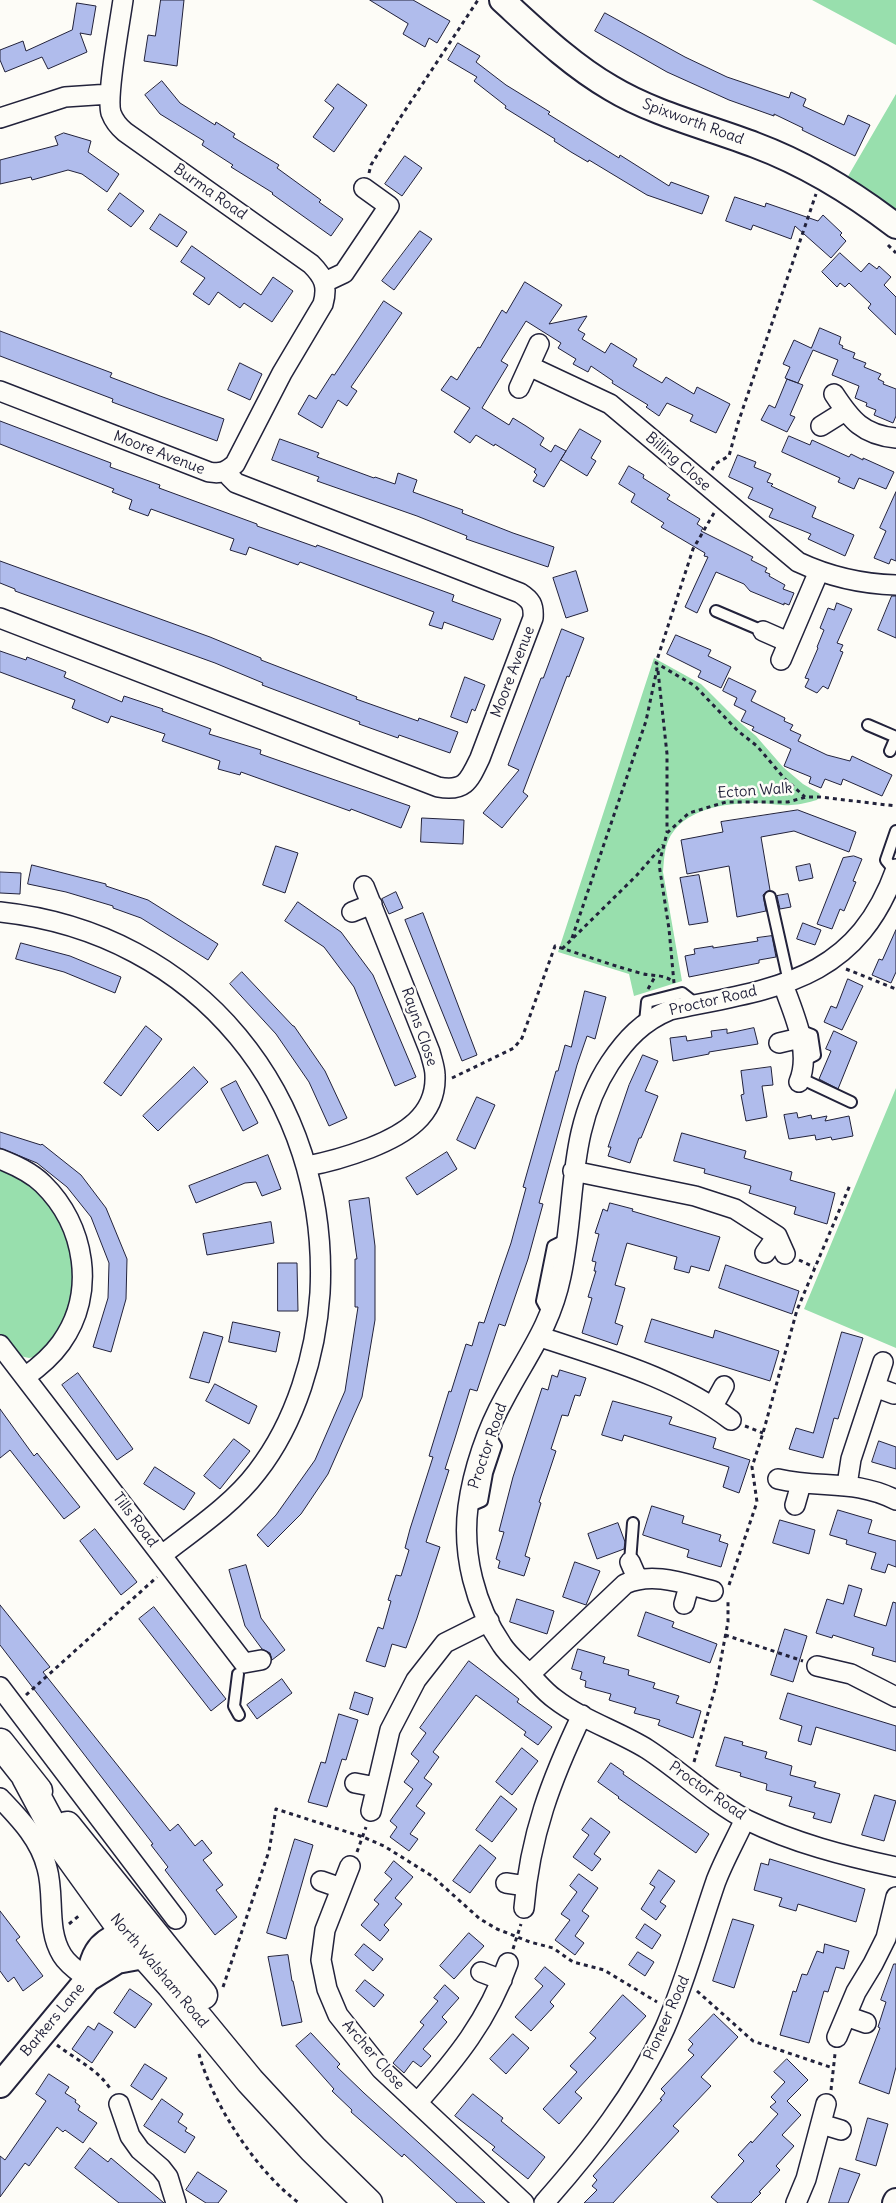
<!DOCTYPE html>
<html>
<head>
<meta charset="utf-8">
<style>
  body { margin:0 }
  canvas { display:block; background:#fdfcf7 }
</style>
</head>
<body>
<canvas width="896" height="2203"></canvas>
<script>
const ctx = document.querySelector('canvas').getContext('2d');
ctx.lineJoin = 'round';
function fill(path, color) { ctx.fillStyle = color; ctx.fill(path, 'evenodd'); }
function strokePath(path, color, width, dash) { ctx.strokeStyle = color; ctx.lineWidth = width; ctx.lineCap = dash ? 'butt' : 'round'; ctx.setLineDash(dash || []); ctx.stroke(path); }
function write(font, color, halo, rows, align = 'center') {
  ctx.font = font + ' Delius,sans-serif'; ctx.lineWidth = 5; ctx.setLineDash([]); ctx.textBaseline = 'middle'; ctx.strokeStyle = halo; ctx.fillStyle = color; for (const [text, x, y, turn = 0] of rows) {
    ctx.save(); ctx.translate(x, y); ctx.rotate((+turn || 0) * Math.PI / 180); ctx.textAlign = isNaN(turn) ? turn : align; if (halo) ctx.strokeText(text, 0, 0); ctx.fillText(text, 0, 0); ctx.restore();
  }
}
const green = new Path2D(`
  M812,0H896V45Z
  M896,94V210L847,178Z
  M654,658L701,684L736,719L756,736L783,767L803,784L820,794L817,800C809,802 799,805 791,805C779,806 767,803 756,803C724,803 682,809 668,841C664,851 664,862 663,872L682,981L634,996L629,974L558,952Z
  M896,1088V1348L804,1309Z
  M0,1166L37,1187L65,1224L76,1268L68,1319L42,1355L29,1358L16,1355L0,1334Z`);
const building = new Path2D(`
  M161,0H184L177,66L144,61L148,35L155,36Z
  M370,0H413L450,21L437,43L429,38L425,47L403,34L408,24Z
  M77,3L96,6L91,35L80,33L87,52L48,69L42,57L5,72L0,60V50L23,41L26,51L72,30Z
  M605,13L685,57L727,77L789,98L791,92L806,99L803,106L844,125L848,115L870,125L855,156L802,130L803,128L774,114V116L729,100L667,72L595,31Z
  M458,43L480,56L476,62L506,85L550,112L548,114L619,158L620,155L669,186L671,182L709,196L702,214L647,195L589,160L588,162L571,152L554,141L555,139L505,108L506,106L474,81L477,77L448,60Z
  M162,81L180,103L215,125L216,122L235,134L233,137L279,165L277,168L321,200L319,202L343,219L331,236L272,194L273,193L231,167L233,165L202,145L204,141L160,114L145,95Z
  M338,84L367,105L334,152L313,137L334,108L325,101Z
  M64,133L91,141L88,152L119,174L107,192L82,174L68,170L32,180L31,177L0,184V160L58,145L55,137Z
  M405,156L422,168L402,196L385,184Z
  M120,193L144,211L131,227L108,210Z
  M735,197L765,207L766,203L818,221L823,215L842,233L840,235L846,241L831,258L795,226L791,239L753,225L751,230L726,221Z
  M160,214L187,232L177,247L150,229Z
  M420,231L432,239L394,290L382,281Z
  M192,246L261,295L273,277L293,291L272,322L244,303L240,308L218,292L209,305L193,294L205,278L181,262Z
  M840,253L861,272L869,263L877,269L879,266L891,277L884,285L896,297V335L868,308L871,304L849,283L845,287L840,283L837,287L822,272Z
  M525,282L562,305L549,324L587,316L578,330L585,334L582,339L605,353L611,343L637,359L633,366L662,383L666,377L694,394L697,387L730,404L716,433L690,421L693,415L667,403L659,416L646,407L648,405L612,383L613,381L591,366L588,372L573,364L576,359L558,348L561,343L526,321L501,361L508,365L482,408L509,425L513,418L526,426L544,438L540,445L551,452L555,445L566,451L544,487L533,481L537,475L534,472L536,469L495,444L494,446L476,435L470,443L454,432L470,408L441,390L451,376L457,380L478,347L480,348L502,310L506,313Z
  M384,301L402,313L351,387L357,391L347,406L338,400L322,428L298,414L309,395L316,399L332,374L334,375Z
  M820,328L841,337L839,344L843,346L842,348L855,353L853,358L866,363L864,367L881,374L878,379L884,382L883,384L896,389V416L893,423L874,415L876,410L866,406L867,403L855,398L859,386L832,375L838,360L813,350L798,383L787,379L803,385L790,415L795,417L787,432L761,420L769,405L775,408L787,379L785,378L790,367L783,364L794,340L811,348Z
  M0,331L112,373L110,377L160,396L224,419L217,441L112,402L113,399L0,356Z
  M240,363L262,374L250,400L228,390Z
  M0,421L111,463L110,467L160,485L159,488L257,524V526L316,547L317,545L454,595L452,601L501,619L493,640L444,622L442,629L429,625L434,612L300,562L298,565L249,547L246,555L230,550L234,539L151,509L148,516L129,509L132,500L112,492L114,489L0,444Z
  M580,429L601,441L591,458L596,461L587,476L561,460Z
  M789,436L810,445L812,440L849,457L851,454L863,460V458L894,472L886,489L859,478L854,489L838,482L840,478L782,452Z
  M280,439L319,453L317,457L374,478L375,477L395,484L398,473L417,480L413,492L463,510L462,513L513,533L554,547L548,567L466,539L467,536L417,516L317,481L319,477L272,460Z
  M738,455L756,462L754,467L771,474L767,482L773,484L771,486L816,507L812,517L854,535L845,556L808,539L811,534L769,517L773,509L748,498L753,488L729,477Z
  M629,466L644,475L643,478L670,495L667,499L700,519L697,524L703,528L701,531L753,557L751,560L767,568L765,572L770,574L769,576L785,585L783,589L794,593L789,605L784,603V605L750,591L744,584L716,572L697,613L685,607L708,557L704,556L705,553L661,527L664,523L631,502L635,494L619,484Z
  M896,492V561L891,559L889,564L874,558L886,531L880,528Z
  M0,561L210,637L261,658V660L357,697L356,699L418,721L419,718L458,732L450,753L399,735L398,738L359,724L360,722L262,685L263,683L215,663L15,591V589L0,583Z
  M576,571L588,611L566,618L553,578Z
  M892,596H896V638L878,630Z
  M837,603L852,609L837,643L843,645L840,651L843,652L828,689L823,686L817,693L805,687L809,679L805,678L818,648L817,647L824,630L820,628L828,608L834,610Z
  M562,629L584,638L569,677L567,676L523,792L528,796L502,828L483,813L519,770L508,765L541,678H543Z
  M676,635L711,650L708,656L731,667L721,688L698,677L701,671L667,654Z
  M0,651L26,660L27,657L66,672L64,677L122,702L124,696L163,709L162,711L211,729L209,734L261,750L260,754L410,806L401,828L351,809L350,811L241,772L240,775L218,769L220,761L162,741L165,734L111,716L108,723L72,708L75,700L0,672Z
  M465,677L485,685L475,711L472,709L467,723L451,717Z
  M729,678L756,691L751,701L785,718L784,721L793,725L790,730L801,735L798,741L827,755L850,761L852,756L892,775L882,796L843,779L841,785L825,779L821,788L809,783L811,777L784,766L791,749L752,730L754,727L741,721L746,711L734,705L737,698L723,691Z
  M798,810L856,832L849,852L794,831L761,837L770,890L766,892L763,895L766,911L737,917L729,866L687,874L681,840L723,832L721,822Z
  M422,818L464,820L463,844L421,842Z
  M276,846L298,853L285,893L263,885Z
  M854,856L862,859L853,881L856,882L844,911L840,909L832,929L817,924L843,858Z
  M810,864L813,878L799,881L796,867Z
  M32,865L106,884V886L148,900L218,944L208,960L141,918L113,908V906L66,892L28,884Z
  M0,872L21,873L20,894L0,893Z
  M699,875L708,922L689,925L680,878Z
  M396,892L403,908L389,914L382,899Z
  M788,894L791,907L780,909L777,896Z
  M298,902L341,932L373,975L416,1077L395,1086L354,987L324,947L285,921Z
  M423,913L477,1055L462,1061L405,920Z
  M803,923L821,930L815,945L797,939Z
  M896,930V972L891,983L872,975L879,959L882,960Z
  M772,936L776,957L759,960V963L689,977L685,956L695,954L694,949L713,946V948L758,941L757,938Z
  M21,943L70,956L121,977L115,993L64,972L16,959Z
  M242,972L293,1026H294L325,1071L347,1118L329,1126L309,1082L276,1034L230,984Z
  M848,979L863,986L842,1030L824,1022L831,1006L836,1008Z
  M585,991L606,997L595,1039L587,1036L577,1065L539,1203L543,1204L528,1259L505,1326L499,1324L477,1391L470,1389L455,1438L445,1469L449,1470L426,1542L440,1547L417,1618L406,1648L392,1644L385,1667L366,1661L378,1627L383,1629L391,1601L388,1600L396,1575L401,1576L409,1550L405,1548L410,1529L433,1457L429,1456L449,1391L451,1392L466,1344L472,1346L479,1322L484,1323L499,1278L511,1243L526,1188L523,1187L556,1071H558L565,1045L571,1047Z
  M146,1026L162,1039L121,1096L104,1083Z
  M754,1028L758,1044L709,1052V1054L673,1061L670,1038L686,1036L687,1041L712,1037L711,1031L727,1029V1033Z
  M834,1031L857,1042L838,1089L819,1079L831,1051L826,1049Z
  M643,1055L658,1061L645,1091L658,1096L641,1138H639L630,1163L608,1156L611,1147H608L629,1085Z
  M194,1067L208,1082L158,1131L143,1116Z
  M771,1067L773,1085L762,1086L767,1117L746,1121L741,1095L744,1094L741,1071Z
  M236,1081L258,1123L243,1131L221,1089Z
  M477,1097L495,1105L475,1149L457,1140Z
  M797,1113L798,1118L811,1115L812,1119L827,1116L825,1121L849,1116L853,1136L832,1140L831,1137L816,1140L815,1135L789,1139L784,1115Z
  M0,1132L41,1145L42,1144L81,1175L106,1208L127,1259L126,1299L111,1352L93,1347L108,1298L109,1263L91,1217L67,1187L37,1163L0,1148Z
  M682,1133L746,1151L744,1158L792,1172L790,1180L835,1193L827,1224L794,1214L796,1207L749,1193L751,1186L704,1173L705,1169L674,1161Z
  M447,1152L457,1169L417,1195L406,1178Z
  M268,1155L281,1189L262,1196L256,1182L245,1183L196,1203L189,1186Z
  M369,1198L375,1246V1320L362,1397L328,1474L301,1514L268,1547L257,1535L276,1515L315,1460L345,1391L358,1307H355V1259H357L349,1201Z
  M610,1203L633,1209L632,1211L720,1237L709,1271L691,1266L689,1273L674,1269L677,1257L627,1243L615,1285L625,1288L615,1323L623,1326L617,1345L582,1333L592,1298L588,1297L596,1271H594L596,1262L592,1261L599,1234L595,1233L603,1209L607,1211Z
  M271,1222L274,1243L207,1255L203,1234Z
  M278,1263H297L298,1311H278Z
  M726,1265L799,1291L792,1314L719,1288Z
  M652,1319L713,1338L715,1330L779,1351L770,1381L645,1342Z
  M233,1322L280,1332L276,1352L229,1342Z
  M204,1332L223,1337L209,1383L190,1378Z
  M842,1332L863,1338L838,1419L834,1418L823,1458L789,1449L796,1428L813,1433Z
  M560,1370L586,1378L580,1396L575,1395L568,1416L562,1415L551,1449L556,1451L539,1502L541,1503L525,1556L530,1558L524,1576L498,1568L500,1561L496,1559L504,1532L499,1531L513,1477L542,1388L548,1390L552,1375L557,1377Z
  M78,1373L133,1449L117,1460L62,1385Z
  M215,1384L257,1406L249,1424L206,1401Z
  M613,1401L672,1417L669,1424L716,1438L713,1448L750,1460L739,1493L723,1487L729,1467L624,1435L622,1441L602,1435Z
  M0,1409L34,1456L37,1453L80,1507L64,1519L10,1450L0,1458Z
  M234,1439L250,1451L220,1489L204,1476Z
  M879,1441L896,1447V1469L872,1462Z
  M155,1467L195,1493L184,1510L144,1484Z
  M652,1506L684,1516L682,1523L721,1535L719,1541L728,1544L721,1567L687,1557L689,1550L643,1535Z
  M838,1510L872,1520L868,1533L896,1541V1567L888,1564L885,1573L871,1569L876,1553L846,1544L847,1540L830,1535Z
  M780,1520L815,1530L809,1554L773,1543Z
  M618,1523L625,1542L624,1549L597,1559L588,1534Z
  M95,1529L137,1582L121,1595L80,1541Z
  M575,1562L600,1571L586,1605L563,1597Z
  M246,1565L261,1618L285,1650L272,1660L270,1653L262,1649L245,1626L229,1570Z
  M849,1585L862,1589L854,1616L886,1626L893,1602L896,1603V1662L872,1655L874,1648L833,1635L832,1638L816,1633L827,1599L843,1604Z
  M517,1599L554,1611L547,1634L510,1622Z
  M0,1605L50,1667L43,1672L170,1831L178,1824L195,1846L202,1840L212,1853L203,1860L223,1885L216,1890L237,1917L215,1935L165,1870L168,1867L151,1845L153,1844L0,1645Z
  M154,1607L226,1699L211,1711L139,1619Z
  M646,1612L674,1622L672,1627L717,1644L710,1663L638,1636Z
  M785,1629L807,1636L793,1682L771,1675Z
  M578,1649L605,1657L603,1663L629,1670L628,1675L655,1683L653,1688L679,1696L676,1703L701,1711L693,1738L658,1725L660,1720L634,1713L636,1708L609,1700L611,1694L585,1687L586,1681L580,1679L582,1672L572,1669Z
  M469,1661L519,1699L517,1702L552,1727L538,1745L524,1735L526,1732L476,1695L433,1752L439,1757L424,1778L432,1784L416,1806L425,1813L410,1834L418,1839L409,1851L390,1837L397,1827L390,1821L413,1789L404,1782L419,1761L411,1754L426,1733L420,1728Z
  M282,1679L292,1693L257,1719L247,1705Z
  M355,1692L373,1698L368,1715L350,1709Z
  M788,1693L896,1726V1751L816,1727L811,1745L798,1741L802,1726L780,1719Z
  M339,1714L358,1720L346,1760L342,1759L327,1807L308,1802L321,1762L325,1763Z
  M725,1737L743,1742L742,1745L767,1752L765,1758L792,1766L790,1775L816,1782L814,1787L840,1794L831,1823L813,1818L815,1813L789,1806L792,1797L766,1790L767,1784L740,1776L741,1773L716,1766Z
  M522,1748L538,1761L512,1795L496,1782Z
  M611,1763L624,1772L623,1774L709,1834L696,1853L618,1798L619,1797L598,1782Z
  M875,1795L896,1801L884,1841L862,1835Z
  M501,1796L517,1809L492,1842L476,1830Z
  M591,1818L610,1832L594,1854L601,1859L592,1871L573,1857L589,1835L582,1830Z
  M295,1839L313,1845L286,1939L267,1933Z
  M480,1845L496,1858L470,1893L453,1881Z
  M770,1859L865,1889L856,1922L798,1904L796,1911L779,1906L782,1898L754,1890L761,1863L768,1865Z
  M394,1861L413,1877L395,1898L402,1904L384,1925L389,1930L380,1941L361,1925L379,1904L374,1900L392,1879L385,1873Z
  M659,1870L675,1881L660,1902L666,1906L656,1920L641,1909L655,1887L650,1884Z
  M579,1874L598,1888L582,1911L589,1916L575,1936L584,1943L575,1955L555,1940L570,1920L561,1914L577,1892L570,1886Z
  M0,1911L20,1937L16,1940L43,1976L23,1991L14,1977L8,1982L0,1971Z
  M733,1919L754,1925L734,1988L713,1981Z
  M645,1924L661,1935L652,1949L636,1938Z
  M469,1933L484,1946L454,1979L440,1966Z
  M364,1944L383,1959L373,1971L355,1955Z
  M825,1944L849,1951L844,1969L836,1967L828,1992L824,1991L809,2043L780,2035L793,1991L796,1992L802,1974L807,1975L817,1951L823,1953Z
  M638,1952L654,1962L645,1976L629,1965Z
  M288,1955L292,1981H293L302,2022L282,2026L268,1957Z
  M894,1964H896V2067L889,2094L859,2083L880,2028L878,2027L886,2002L881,2000Z
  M545,1967L565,1984L550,2002L554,2006L531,2031L515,2017L543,1986L535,1979Z
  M365,1980L384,1995L374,2007L356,1991Z
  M445,1985L459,1998L442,2017L447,2022L423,2049L431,2056L421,2067L413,2061L404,2073L393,2063L424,2025L420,2022L438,2001L434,1998Z
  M130,1989L152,2004L135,2028L114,2013Z
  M623,1995L646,2016L575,2092L582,2098L559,2124L543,2109L577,2072L570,2066L596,2038L590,2033Z
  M714,2014L738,2037L701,2077L711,2086L673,2126L679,2131L613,2203H584L597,2190L592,2186L597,2180L593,2176L662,2100L660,2099L665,2093L661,2089L694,2055L688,2050L693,2044L689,2040Z
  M99,2023L113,2032L92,2063L72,2049L88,2026L94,2030Z
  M311,2033L340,2064L337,2067L364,2093L485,2203H457L404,2154L402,2157L351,2112L352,2110L332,2091L334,2089L296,2046Z
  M513,2034L529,2048L506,2074L490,2059Z
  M787,2059L808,2080L787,2101L801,2115L782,2135L794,2146L776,2166L780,2170L759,2192L761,2193L751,2203H718L711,2197L744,2161L738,2155L751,2141L752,2143L778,2114L770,2107L776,2102L771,2097L785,2082L774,2072Z
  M145,2064L167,2078L152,2100L131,2086Z
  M49,2074L69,2087L65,2093L76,2100L75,2102L80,2106L78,2110L97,2123L83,2143L65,2130L63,2132L57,2127L29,2166L25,2163L0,2197V2156L5,2160L46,2101L36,2094Z
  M473,2094L503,2118L501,2121L545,2157L528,2179L492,2150L495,2147L455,2116Z
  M162,2099L183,2114L178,2122L187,2128L185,2131L195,2137L185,2153L144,2126Z
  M868,2118L888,2124L876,2166L856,2160Z
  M90,2148L108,2162L111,2158L164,2203H119L75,2168Z
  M840,2168L860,2174L848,2203H829Z
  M198,2172L227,2191L218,2203H206L186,2190Z`);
const path = new Path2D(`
  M369,173L371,165L400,118L478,0
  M888,245L896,253
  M712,470L715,464L729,456L738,423L816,194
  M714,513L693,549L656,663L695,686L738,731L757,746L784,778L805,797
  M658,671L667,754V832
  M572,938L646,721L657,669L656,663
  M562,949L637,875L663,845
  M846,969L896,989
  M674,983L669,929L659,864L667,833L689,813L726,802H788L806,797H820L896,806
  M648,989L656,975
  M452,1078L514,1048L522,1038L555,946C583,955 611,965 640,973C653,977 659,973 673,981
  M799,1260L814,1267
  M745,1426L763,1433
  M729,1585L757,1502L752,1467L763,1433L797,1310L850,1185
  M725,1635L803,1661
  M26,1695L157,1577
  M694,1762L716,1685L728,1622V1600
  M357,1852L366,1827
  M69,1924L81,1914
  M513,1949L521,1924
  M223,1987L269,1851L276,1809L363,1837L384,1846L432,1876L480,1919L497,1929L530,1942L553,1948L573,1962L604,1970L657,2002
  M697,1991L753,2041L833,2068
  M57,2045C75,2059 99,2070 111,2090
  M199,2054C213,2105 257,2172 299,2203
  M831,2090L835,2054`);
const service = new Path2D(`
  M716,611L763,631
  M868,725L896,737
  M890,751L896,737
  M895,871L886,860L896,831
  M770,897L789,982
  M645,1022L647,1002L682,993L696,1004
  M799,1030L812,1035L815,1055L803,1061
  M800,1078L851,1102
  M549,1314L542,1301L553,1246L567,1239
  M468,1507L482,1501L487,1473L496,1446L489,1434
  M630,1562L633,1523
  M238,1674L234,1706L239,1715`);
const minor = new Path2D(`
  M0,118L65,97L110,94
  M325,282L344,273L389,206L364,188
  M539,344L529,366L610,404L798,562C830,577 861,584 896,585
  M519,388L529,366
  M0,391L209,472C221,474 226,472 235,464L282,373L323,304C328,286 324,277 311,264L125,132C119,127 114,121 111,113C106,96 120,22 123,0
  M834,394C851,420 863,435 896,438
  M821,426L845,411
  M0,618L438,787C465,792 469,781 480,758L533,618C534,605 531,600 520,593L236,483L230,477L227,472
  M763,631L788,642
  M781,660L819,571
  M896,869C855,983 774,988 670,1010C643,1021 626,1039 610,1063C566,1130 577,1202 561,1276C551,1325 528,1354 505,1397C487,1429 473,1470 468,1507C462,1554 475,1606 502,1645C509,1656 521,1665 530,1675C538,1683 546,1693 555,1699C582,1720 618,1731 647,1749C681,1771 711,1801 747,1820C794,1843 845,1856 896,1867
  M0,912C198,933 330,1096 320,1293C316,1354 296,1422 257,1472C232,1505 194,1530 162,1555
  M352,912L372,904
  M783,984C793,1013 812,1051 799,1082
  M779,1043L800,1038
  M0,1159C15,1165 31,1172 43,1184C85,1225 97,1293 61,1343C51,1357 39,1367 25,1377
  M307,1166C330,1162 349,1156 370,1148C403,1135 437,1116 435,1075C435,1068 432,1060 430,1052L364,886
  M573,1171L695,1196L735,1209L777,1236L785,1254
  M765,1253L777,1236
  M541,1337C606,1359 675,1377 731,1420
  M0,1345L244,1663L261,1660
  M875,1387L894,1394
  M713,1406L724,1386
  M778,1479C822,1489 854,1479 896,1500
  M847,1485L851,1459L883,1362
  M795,1505L801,1484
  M630,1562L637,1578
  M684,1604L689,1586
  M817,1666L851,1674L896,1697
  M530,1674L625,1584C653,1571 685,1584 713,1591
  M0,1687L176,1919
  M355,1783L376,1787
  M0,1798C19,1818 40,1839 47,1868C55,1896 46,1929 62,1955C68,1965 79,1972 88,1979
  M371,1811L390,1730L416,1680L445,1643L489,1621
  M350,1866L325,1930L321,1960L327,1989L338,2015L381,2069L524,2203
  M321,1881L341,1888
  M506,1883L526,1886
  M524,1908C530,1835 551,1780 582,1715
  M481,1972L502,1980
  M846,2016L866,2023
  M837,2037L856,1992L873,1964L886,1938L896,1897
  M417,2103C456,2059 488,2020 508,1963
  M119,2104L130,2136L140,2150L161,2168L168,2177L176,2203
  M821,2124L841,2130
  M544,2203C590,2151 636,2093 665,2028C686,1980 699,1930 716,1881C724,1860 736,1839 745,1819
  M796,2203L806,2179L826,2104`);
const tertiary = new Path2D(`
  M502,0C536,31 571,65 611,88C654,114 708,127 755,145C806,164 853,193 896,226
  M0,2085L88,1979L117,1961L144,1956L151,1930C132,1932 108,1934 97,1952C92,1960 90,1971 88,1979
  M895,2203L896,2201`);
const secondary = new Path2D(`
  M0,1743L38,1791
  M26,1777L65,1850L124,1932L171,1985L250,2081L313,2149L368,2203
  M67,1826L203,1995`);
const streetNames = [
  ["Spixworth Road",693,122,20],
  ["Burma Road",210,192,35],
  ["Moore Avenue",159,453,21],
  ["Billing Close",678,462,41],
  ["Moore Avenue",513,672,-69],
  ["Ecton Walk",755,791,-4],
  ["Proctor Road",713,1001,-13],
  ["Rayns Close",419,1027,71],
  ["Proctor Road",488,1446,-71],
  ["Tills Road",135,1520,53],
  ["Proctor Road",707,1791,35],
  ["North Walsham Road",159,1971,50],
  ["Pioneer Road",667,2018,-66],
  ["Barkers Lane",53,2020,-50],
  ["Archer Close",373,2055,49]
];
fill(green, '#98dfad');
fill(building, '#b0bcec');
strokePath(building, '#22223b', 1);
strokePath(service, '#22223b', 14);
strokePath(minor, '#22223b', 22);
strokePath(tertiary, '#22223b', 28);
strokePath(secondary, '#22223b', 31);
strokePath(path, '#22223b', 3, [4, 4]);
strokePath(service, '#fdfcf7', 10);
strokePath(minor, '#fdfcf7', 19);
strokePath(tertiary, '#fdfcf7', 24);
strokePath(secondary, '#fdfcf7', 28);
write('15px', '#22223b', '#fdfcf7', streetNames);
</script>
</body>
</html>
